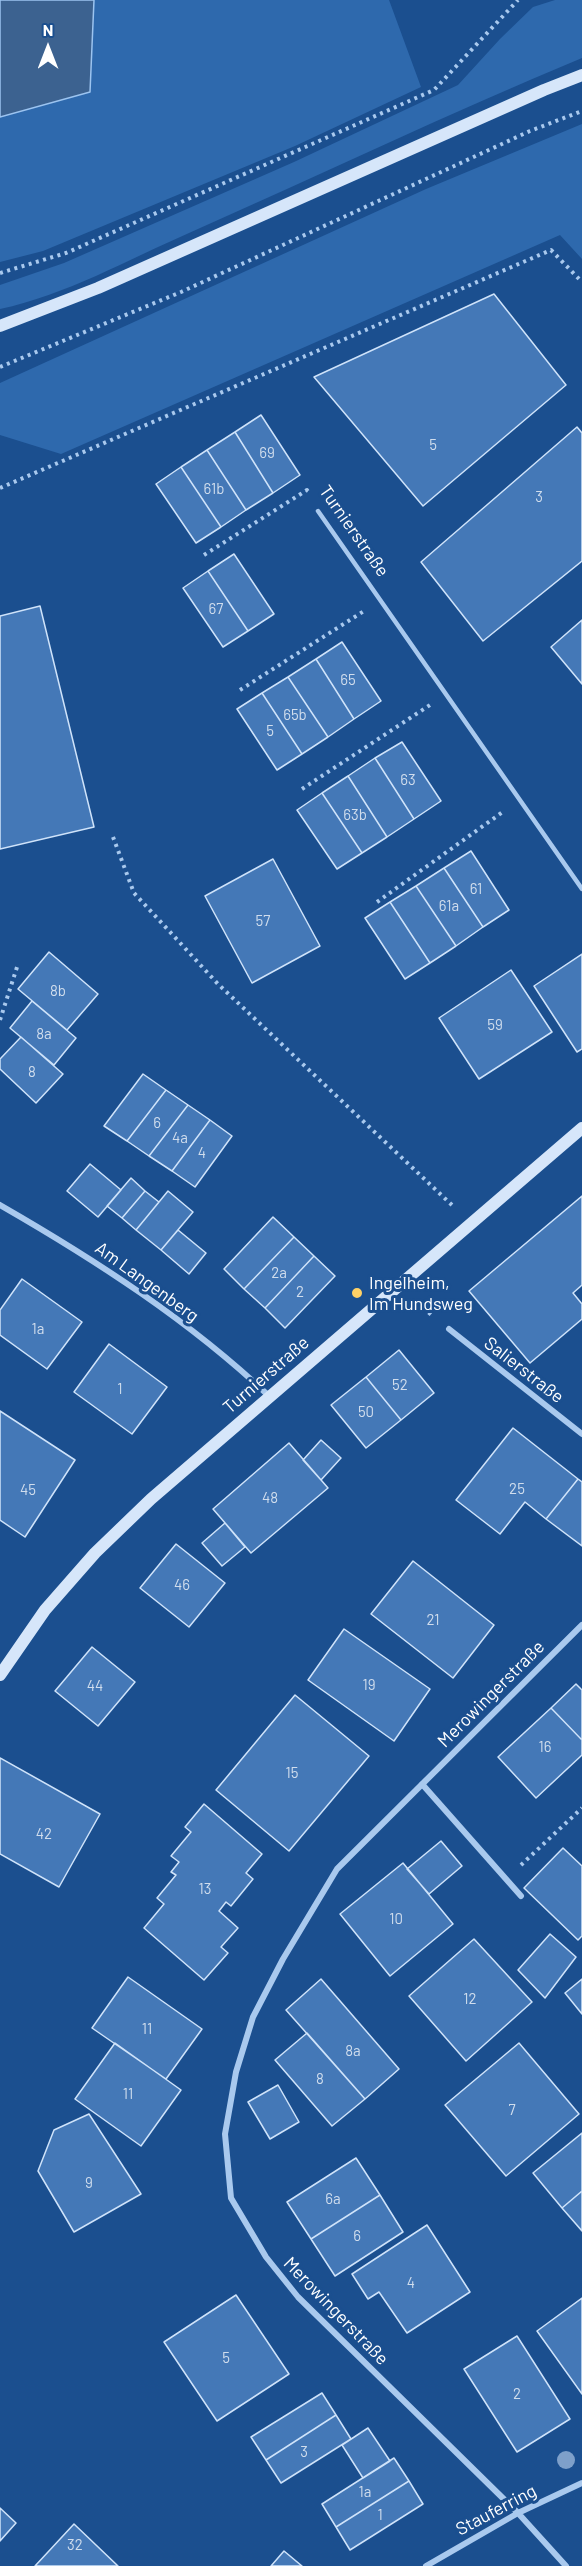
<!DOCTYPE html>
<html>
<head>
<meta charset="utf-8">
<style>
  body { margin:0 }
  #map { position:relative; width:582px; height:2566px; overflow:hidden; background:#1b4f8f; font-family:Barlow,sans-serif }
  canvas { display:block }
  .north { position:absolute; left:18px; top:18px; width:60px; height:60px; -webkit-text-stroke:4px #1b4f8f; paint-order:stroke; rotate:0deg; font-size:16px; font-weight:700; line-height:24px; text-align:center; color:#fff }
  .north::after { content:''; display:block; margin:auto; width:21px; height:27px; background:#fff; clip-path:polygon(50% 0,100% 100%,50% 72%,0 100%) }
</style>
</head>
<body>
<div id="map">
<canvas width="582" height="2566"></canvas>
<div class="north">N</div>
</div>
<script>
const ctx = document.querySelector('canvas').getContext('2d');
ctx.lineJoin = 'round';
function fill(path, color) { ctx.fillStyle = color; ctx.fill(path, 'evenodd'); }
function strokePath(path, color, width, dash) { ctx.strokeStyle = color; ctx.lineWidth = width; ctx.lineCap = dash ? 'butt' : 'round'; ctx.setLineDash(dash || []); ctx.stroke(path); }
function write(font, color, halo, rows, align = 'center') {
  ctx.font = font + ' Barlow,sans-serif'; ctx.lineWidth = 6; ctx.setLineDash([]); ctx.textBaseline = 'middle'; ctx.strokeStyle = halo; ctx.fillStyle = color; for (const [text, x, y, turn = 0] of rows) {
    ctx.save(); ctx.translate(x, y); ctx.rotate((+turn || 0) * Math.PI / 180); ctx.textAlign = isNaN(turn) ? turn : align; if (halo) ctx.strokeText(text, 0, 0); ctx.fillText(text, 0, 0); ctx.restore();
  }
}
const green = new Path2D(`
  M94,0H389L421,87L295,146L43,251L0,262V117L90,92Z
  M555,0H582V58C449,113 320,175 189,233C127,260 66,295 0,309V285L64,263L294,162L458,85L500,39L533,7Z
  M582,124V259L560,235L61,454L0,435V383L426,189Z`);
const water = new Path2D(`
  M0,0H94L90,92L0,117Z`);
const building = new Path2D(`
  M494,294L566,385L423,506L314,377Z
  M261,415L300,475L273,493L235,432Z
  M577,427L582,433V561L483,641L421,562Z
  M235,432L273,493L246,510L207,450Z
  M207,450L246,510L221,527L181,467Z
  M181,467L221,527L196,543L156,484Z
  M234,554L274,614L248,631L208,571Z
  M208,571L248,631L223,647L183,588Z
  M40,606L94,827L0,849V616Z
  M582,620V684L551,647Z
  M342,642L381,701L354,719L316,659Z
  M316,659L354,719L328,737L288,677Z
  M288,677L328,737L302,754L262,693Z
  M262,693L302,754L277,770L237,709Z
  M402,742L441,801L414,819L375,758Z
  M375,758L414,819L387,837L348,776Z
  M348,776L387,837L362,853L322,793Z
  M322,793L362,853L337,869L297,810Z
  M471,851L509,910L483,927L444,868Z
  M273,859L320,946L252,983L205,896Z
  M444,868L483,927L456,946L416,886Z
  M416,886L456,946L430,963L390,902Z
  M390,902L430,963L405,979L365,918Z
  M49,952L98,994L67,1030L18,989Z
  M582,954V1049L577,1052L534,986Z
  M511,970L552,1032L479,1079L439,1018Z
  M32,1001L76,1038L54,1065L10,1028Z
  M21,1037L63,1074L36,1103L0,1069V1059Z
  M143,1074L166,1090L127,1141L104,1126Z
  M166,1090L188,1105L149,1156L127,1141Z
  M188,1105L210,1120L172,1171L149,1156Z
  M210,1120L232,1136L195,1187L172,1171Z
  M90,1164L121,1190L98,1217L67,1191Z
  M131,1178L145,1191L122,1218L107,1206Z
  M145,1191L159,1202L136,1230L122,1218Z
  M168,1191L193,1212L161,1250L136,1230Z
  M582,1196V1285L573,1293L582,1304V1319L530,1363L469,1291Z
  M273,1217L294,1237L244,1289L224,1269Z
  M178,1230L206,1253L189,1274L161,1250Z
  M294,1237L314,1256L265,1308L244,1289Z
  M314,1256L335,1276L285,1328L265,1308Z
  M22,1279L82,1322L47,1369L0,1335V1310Z
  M109,1344L167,1387L132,1434L74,1392Z
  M399,1350L434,1393L401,1420L366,1377Z
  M366,1377L401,1420L366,1448L331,1405Z
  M0,1411L75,1460L25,1537L0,1520Z
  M513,1428L578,1479L546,1519L525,1502L500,1534L456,1500Z
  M321,1440L341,1458L321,1480L303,1460Z
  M289,1443L328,1488L251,1553L213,1509Z
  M578,1479L582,1482V1546L546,1519Z
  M225,1523L245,1547L222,1566L202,1543Z
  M176,1544L225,1583L189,1627L140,1588Z
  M413,1561L494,1625L453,1678L371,1614Z
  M344,1629L430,1689L394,1741L308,1680Z
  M92,1647L135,1682L98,1726L55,1691Z
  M576,1684L582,1690V1740L551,1708Z
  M295,1695L369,1756L289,1851L216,1790Z
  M551,1708L582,1740V1755L536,1798L498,1757Z
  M0,1758L100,1814L59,1887L0,1854Z
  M204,1804L262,1854L246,1873L253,1879L231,1906L226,1902L219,1911L238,1928L221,1947L228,1953L204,1980L144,1928L164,1904L157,1898L176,1875L171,1872L179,1862L171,1856L191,1832L185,1827Z
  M441,1841L462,1866L429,1894L407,1869Z
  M563,1848L582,1866V1936L578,1940L524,1888Z
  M403,1863L453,1924L390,1976L340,1914Z
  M550,1934L576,1957L545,1998L518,1970Z
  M474,1939L532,2002L466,2061L409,1996Z
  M128,1977L202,2029L166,2079L92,2028Z
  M321,1979L399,2069L365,2099L286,2010Z
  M582,1979V2014L565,1993Z
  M307,2033L365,2099L332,2126L275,2060Z
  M115,2043L181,2090L141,2146L75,2099Z
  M519,2043L579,2114L506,2176L445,2105Z
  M278,2085L299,2122L270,2139L248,2102Z
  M89,2114L141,2194L74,2232L38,2171L54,2130Z
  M582,2133V2191L562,2208L533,2173Z
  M356,2158L380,2195L311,2239L287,2202Z
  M582,2191V2231L562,2208Z
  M380,2195L403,2232L335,2276L311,2239Z
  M427,2225L470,2292L407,2333L379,2292L368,2299L352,2274Z
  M236,2295L289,2374L217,2421L164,2342Z
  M582,2298V2394L537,2331Z
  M517,2336L570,2419L517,2452L464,2369Z
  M322,2393L336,2415L266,2460L251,2437Z
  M336,2415L351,2439L281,2483L266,2460Z
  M368,2428L390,2461L363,2478L342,2445Z
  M394,2458L409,2481L336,2527L322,2504Z
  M409,2481L423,2504L350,2550L336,2527Z
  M0,2508L16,2523L0,2541Z
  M74,2524L118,2566H35Z
  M284,2551L302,2566H271Z`);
const path = new Path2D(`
  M0,273L66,253L434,90L518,0
  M0,367L181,292L530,131L582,111
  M0,488L551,250L582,282
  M204,555L307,490L308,492
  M240,690L364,611
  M302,789L430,705
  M113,837L134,893L218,984L454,1207
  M377,902L504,811
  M0,1020L18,964
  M417,1303L434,1317
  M521,1865L582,1808`);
const service = new Path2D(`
  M318,511L582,889`);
const minor = new Path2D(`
  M0,1205C94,1259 190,1321 269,1396
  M449,1329L582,1434
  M422,1784L521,1896
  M426,2566L518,2513L582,2483
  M566,2566L518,2513L298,2297L266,2257L231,2198L225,2134L236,2072L253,2017L283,1959L337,1869L582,1625`);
const secondary = new Path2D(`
  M0,326L98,288L544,90L582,75
  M0,1675L45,1610L95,1553L151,1499L582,1128`);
const trees = [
  [566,2460]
];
const markers = [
  [357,1293,6,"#ffd166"]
];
const numberNames = [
  ["5",433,445],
  ["69",267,453],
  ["61b",214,489],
  ["3",539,497],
  ["67",216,609],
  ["65",348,680],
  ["65b",295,715],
  ["5",270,731],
  ["63",408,780],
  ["63b",355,815],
  ["61",476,889],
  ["61a",449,906],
  ["57",263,921],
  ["8b",58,991],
  ["59",495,1025],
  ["8a",44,1034],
  ["8",32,1072],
  ["6",157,1123],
  ["4a",180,1138],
  ["4",202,1153],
  ["2a",279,1273],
  ["2",300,1292],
  ["1a",38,1329],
  ["52",400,1385],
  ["1",120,1389],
  ["50",366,1412],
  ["25",517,1489],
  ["45",28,1490],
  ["48",270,1498],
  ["46",182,1585],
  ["21",433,1620],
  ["19",369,1685],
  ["44",95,1686],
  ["16",545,1747],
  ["15",292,1773],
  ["42",44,1834],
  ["13",205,1889],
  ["10",396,1919],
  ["12",470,1999],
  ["11",147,2029],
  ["8a",353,2051],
  ["8",320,2079],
  ["11",128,2094],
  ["7",512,2110],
  ["9",89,2183],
  ["6a",333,2199],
  ["6",357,2236],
  ["4",411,2283],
  ["5",226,2358],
  ["2",517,2394],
  ["3",304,2452],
  ["1a",365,2492],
  ["1",380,2515],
  ["32",75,2545]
];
const streetNames = [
  ["Turnierstraße",354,531,55],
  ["Am Langenberg",147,1282,36],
  ["Salierstraße",524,1370,38],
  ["Turnierstraße",266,1375,-41],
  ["Merowingerstraße",491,1694,-45],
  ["Merowingerstraße",336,2311,46],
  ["Stauferring",496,2510,-28]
];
const poiNames = [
  ["Ingelheim,",369,1283],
  ["Im Hundsweg",369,1304]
];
fill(green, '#2e69ad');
fill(water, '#3c6290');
strokePath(water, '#9cc4f0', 1.5);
fill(building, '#4478b7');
strokePath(building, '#cfe3fa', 1.5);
strokePath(path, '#a9c9ee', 4, [3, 4.5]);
strokePath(service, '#a9c9ee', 4.5);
strokePath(minor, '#a9c9ee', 6);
strokePath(secondary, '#d6e6fa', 12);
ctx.fillStyle = '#7ea0ca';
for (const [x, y] of trees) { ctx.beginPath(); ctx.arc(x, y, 9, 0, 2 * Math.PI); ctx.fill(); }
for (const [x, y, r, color] of markers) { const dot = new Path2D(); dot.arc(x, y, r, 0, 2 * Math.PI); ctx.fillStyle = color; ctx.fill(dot); strokePath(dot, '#1b4f8f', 2); }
write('15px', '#d0dded', null, numberNames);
write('18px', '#fff', '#1b4f8f', streetNames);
write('18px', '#fff', '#1b4f8f', poiNames, 'left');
</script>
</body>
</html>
